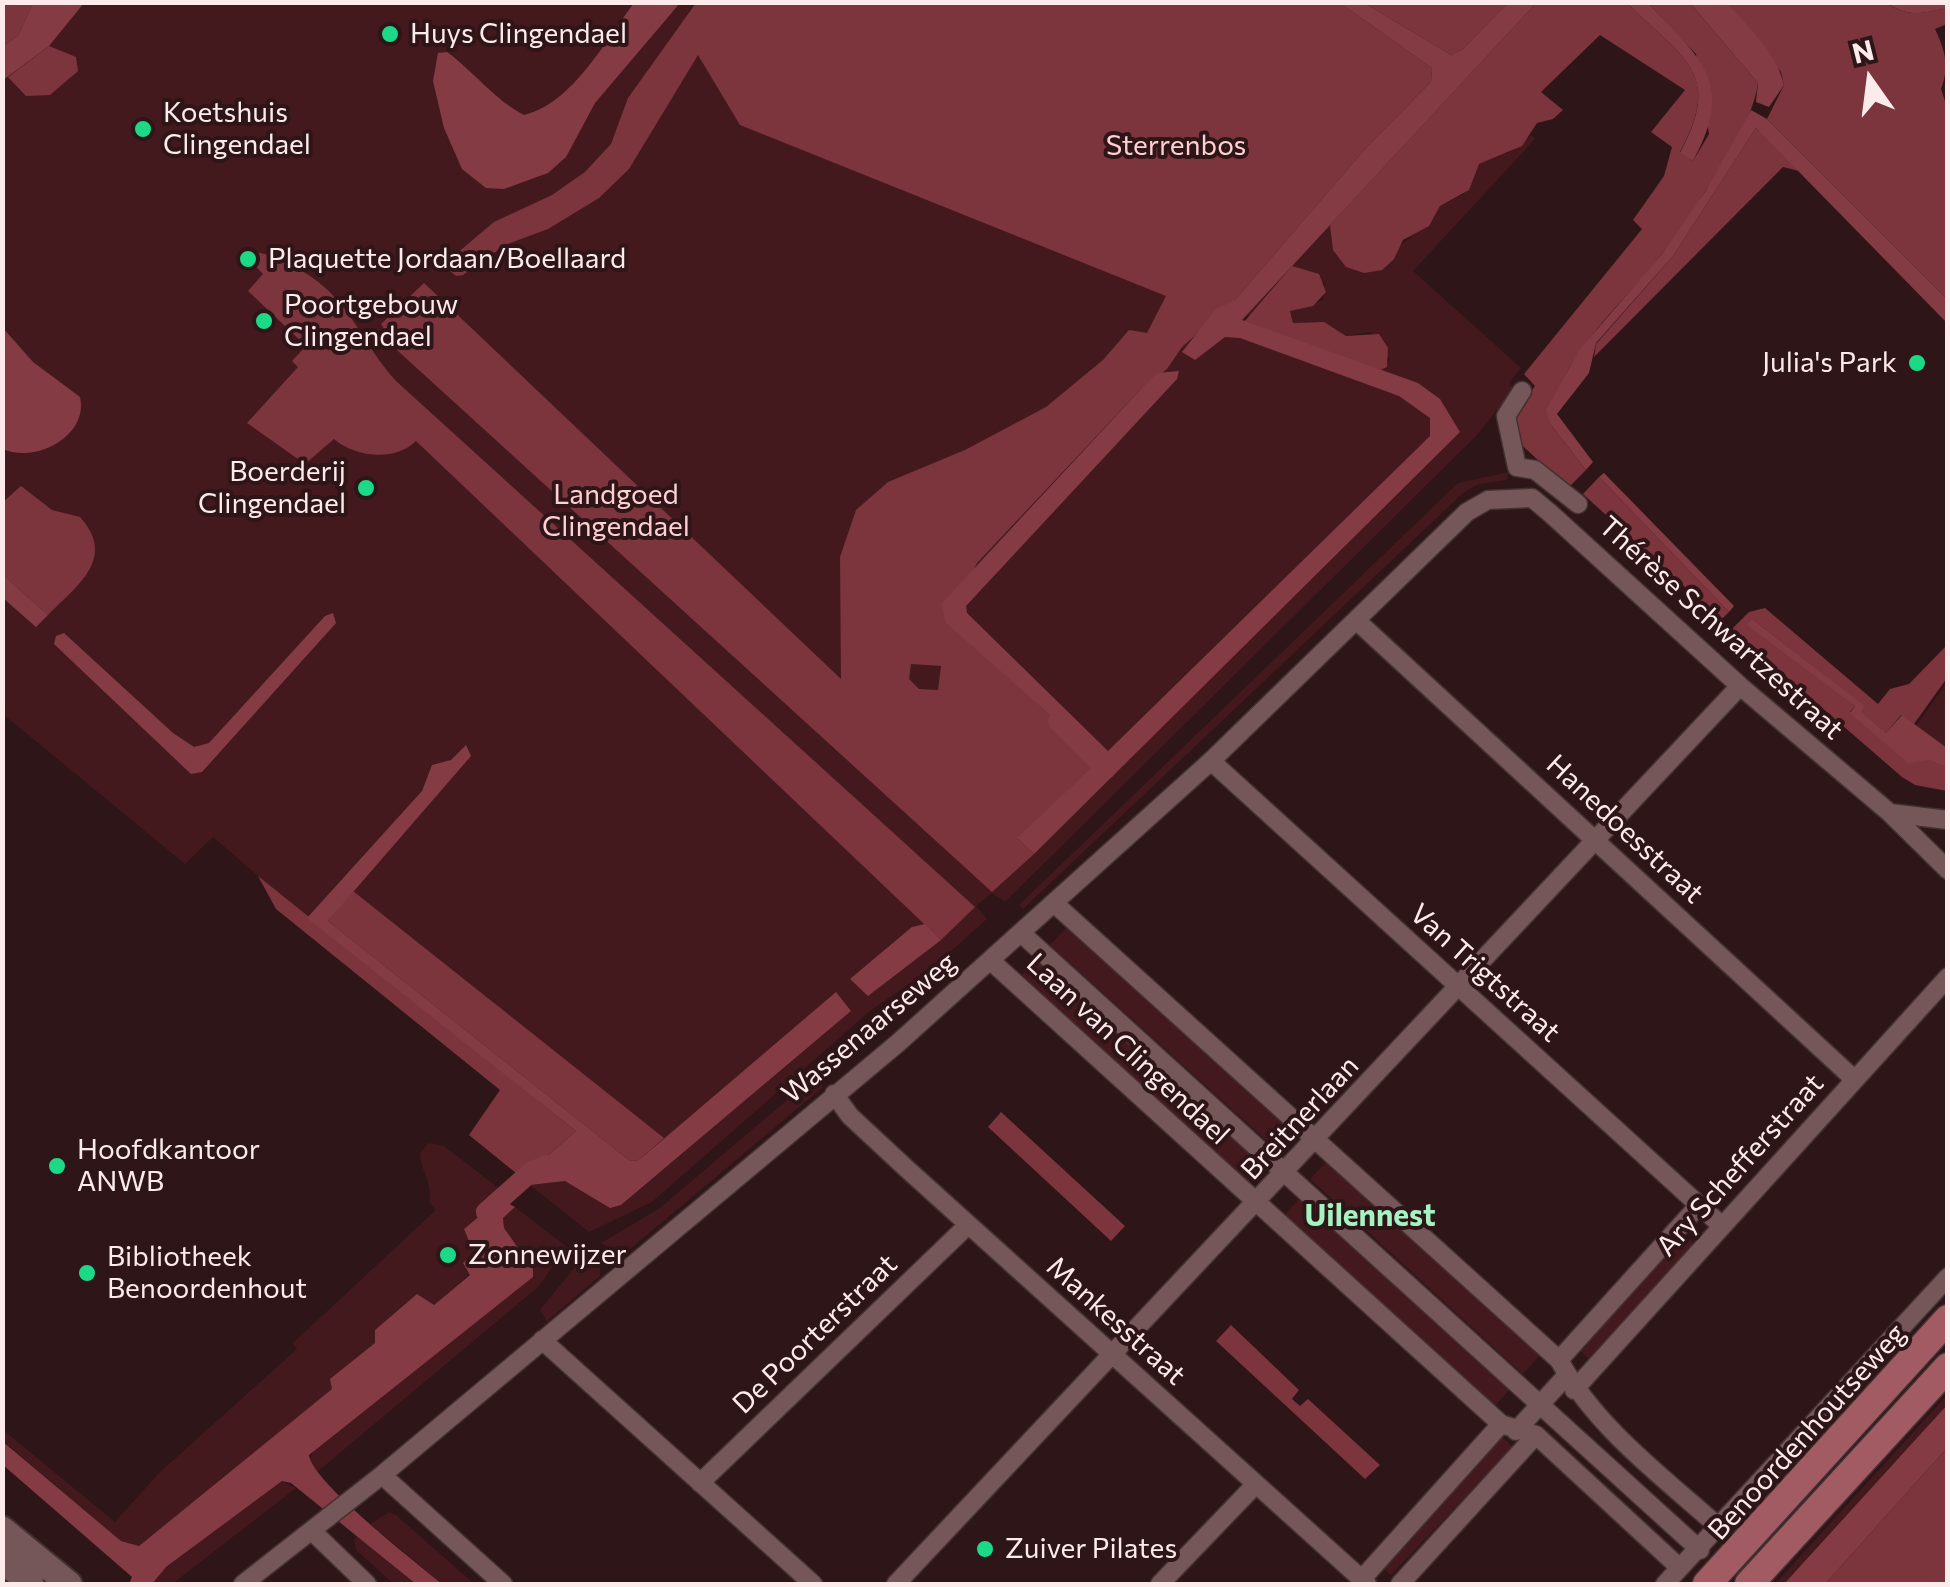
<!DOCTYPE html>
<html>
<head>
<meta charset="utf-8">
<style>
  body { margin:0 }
  #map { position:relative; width:1950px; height:1587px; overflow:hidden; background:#2e1517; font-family:Commissioner,sans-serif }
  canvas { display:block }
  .frame { position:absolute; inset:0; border:5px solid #fdebec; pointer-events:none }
  .north { position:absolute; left:1820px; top:30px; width:100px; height:100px; -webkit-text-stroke:8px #2e1517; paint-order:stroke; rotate:346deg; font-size:28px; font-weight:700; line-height:40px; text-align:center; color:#fdebec }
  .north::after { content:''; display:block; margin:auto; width:35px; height:45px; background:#fdebec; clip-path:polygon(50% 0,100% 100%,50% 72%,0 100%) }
</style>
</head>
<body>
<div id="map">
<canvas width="1950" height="1587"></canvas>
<div class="frame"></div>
<div class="north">N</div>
</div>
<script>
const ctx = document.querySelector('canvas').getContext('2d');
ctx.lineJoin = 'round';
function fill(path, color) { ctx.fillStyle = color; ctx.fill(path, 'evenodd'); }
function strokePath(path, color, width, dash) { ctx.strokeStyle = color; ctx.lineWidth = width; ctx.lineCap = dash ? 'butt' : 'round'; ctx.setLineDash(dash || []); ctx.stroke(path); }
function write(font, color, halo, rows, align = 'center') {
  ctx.font = font + ' Commissioner,sans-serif'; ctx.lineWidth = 8; ctx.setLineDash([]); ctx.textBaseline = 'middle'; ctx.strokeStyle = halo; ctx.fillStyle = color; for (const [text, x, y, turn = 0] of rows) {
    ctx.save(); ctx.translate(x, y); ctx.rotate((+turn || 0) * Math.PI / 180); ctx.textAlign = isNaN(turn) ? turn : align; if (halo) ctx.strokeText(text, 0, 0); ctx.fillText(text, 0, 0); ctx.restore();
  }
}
const green = new Path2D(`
  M2,3H1538L1346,267L1364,273L1432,221L1440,206L1464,194L1479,164L1512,151L1531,135L1535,139L1413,271L1521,368L1509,383L1514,389L1476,436L1005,902L992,893L976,906L987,919L932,968L870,1011L652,1202L589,1232L530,1185L565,1181L621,1205L851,1011L836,993L639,1160L576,1131L307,918L213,837L185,864L3,714ZM1325,282L1323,300L1290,311L1293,323L1316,322L1346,336L1371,332L1390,360L1380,370L1243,318Z
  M1509,472L1507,480L1479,484L1463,493L1023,909L1019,905L1458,483Z
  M1947,682V748L1916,726Z
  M1069,925L1295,1129L1276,1149L1050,945Z
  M1036,959L1263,1166L1244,1187L1017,980Z
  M814,1077L823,1087L623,1255L601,1243L660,1208Z
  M428,1143L444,1146L501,1190L500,1199L464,1229L474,1245L470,1274L434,1305L417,1295L375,1330L376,1343L333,1389L139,1546L121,1541L3,1441L2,1429L115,1522L159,1473L297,1349L293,1343L436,1210L429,1202C433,1181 421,1172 420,1154Z
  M1329,1159L1541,1354L1523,1374L1310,1179Z
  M1299,1199L1510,1389L1492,1409L1281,1219Z
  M515,1207L567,1247L538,1287L317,1472L310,1463L313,1448L533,1277V1269L504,1228L503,1218Z
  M1684,1235L1697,1246L1591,1361L1580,1351Z
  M585,1255L600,1266V1276L547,1321L540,1310Z
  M1947,1395V1405L1784,1584H1775Z
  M1502,1437L1513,1447L1391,1575L1381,1567Z
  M282,1481L296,1488L172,1584H152L166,1567Z
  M389,1512L396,1515L474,1584H442L370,1524Z
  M359,1535L416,1584H394L356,1550L354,1540Z`);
const forest = new Path2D(`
  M3,3H33L18,36L3,46Z
  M696,3H1340L1432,68L1431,82L1366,148L1235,300L1182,347L1167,369L1140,390L977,563L946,622L1096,756V763L1018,839L1034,854L992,892L398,351L381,324L424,283L841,679L840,557L856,510L888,482L965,450L1046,407L1103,360L1129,330L1147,333L1166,296L740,125L698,55L629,169L599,198L548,229L505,245L463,275L456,276L443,265L494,222L552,195L585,172L611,144L628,98ZM911,664L941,666L938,690L919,689L909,679Z
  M1364,3H1508L1463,49L1451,55Z
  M1536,3H1627C1682,58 1724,72 1680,152L1693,161L1709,134L1696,54L1648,3H1690L1758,83C1755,108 1741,130 1729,152C1708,187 1687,223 1661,255C1621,307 1557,356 1551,425L1586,470L1568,488L1512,436L1515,412L1535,386L1524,374L1642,229L1633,220L1664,176L1672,147L1651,132L1685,90L1600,35L1541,92L1563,110L1553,119L1537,123L1522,146L1479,164L1469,190L1440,206L1429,226L1403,240L1394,259L1382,270L1364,273L1346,267L1333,250L1330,225Z
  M1727,3H1887C1908,18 1923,13 1947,8V24L1935,29C1945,50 1950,67 1941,89L1948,110L1947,299L1767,119L1784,85L1781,72Z
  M49,46L76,57L78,71L50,95L26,96L8,77Z
  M1756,128L1803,172L1783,167L1594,357L1596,344L1673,256Z
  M243,253C260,250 273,256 288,263C351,295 353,332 396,381L975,907L941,940L416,441C395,462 354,457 334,439L305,464L247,423L298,367L292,361L306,346L248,291L263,274Z
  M1292,266L1319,274L1326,292L1313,306L1290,311L1293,323L1324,322L1346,336L1379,334L1388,348L1387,367L1380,370L1243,323Z
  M1599,477L1729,612L1721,620L1583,494Z
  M21,486L52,510L80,517C117,558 78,585 48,615L3,575V502Z
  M1765,608L1878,704L1890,689L1909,684L1947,645V678L1914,724L1901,715L1886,733L1860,712L1864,706L1752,619L1855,706L1850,712L1947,767V791L1915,785L1902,777L1738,635L1733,640L1727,634L1749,612Z
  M258,876L576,1131L522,1178L469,1135L500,1090L276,909Z
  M353,891L664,1138L639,1160L630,1161L328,921Z
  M1001,1112L1125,1226L1111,1241L988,1127Z
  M1231,1325L1299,1390L1292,1399L1300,1406L1308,1399L1380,1465L1365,1479L1216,1341Z
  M1947,1448V1584H1825Z`);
const water = new Path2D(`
  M33,3H84L49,46L3,80V46L18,36Z
  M634,3H680L595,103L566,157L548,173L504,189L486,188L462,169L444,128L433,81L438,53L447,52C474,72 495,100 524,115C572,104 606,40 634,3Z
  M1340,3H1364L1451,55L1463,49L1508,3H1536L1242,320L1418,383L1440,399L1460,432L1034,854L1017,838L1096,763V756L945,622L942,603L1140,390L1157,373L1179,371L1177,379L966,606L967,613L1108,751L1430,436V418L1399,396L1240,338L1225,337L1195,360L1182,352L1216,309L1235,300L1366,148L1431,82L1432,68Z
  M1627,3H1648C1701,59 1736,83 1693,161L1680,153C1724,72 1682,58 1627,3Z
  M1690,3H1727C1748,27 1777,53 1784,85L1769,107L1756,102L1758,83Z
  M1887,3H1947V8C1923,13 1909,18 1887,3Z
  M1751,110L1767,119L1947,299V323L1756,128L1673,256L1596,343L1589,373L1557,414L1593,462L1586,470L1551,425L1546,410L1580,349L1662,254L1705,192Z
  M2,327L33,362L80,397C89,436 35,464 3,449Z
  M1604,473L1734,606L1729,612L1599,477Z
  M3,575L48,615L36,627L3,598Z
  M333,613L336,623L202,772L191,774L54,644L56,636L64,633L173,733L194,747L209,743L325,616Z
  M1752,619L1865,706L1861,712L1886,733L1902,715L1947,748V767L1931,760L1908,763L1850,713L1855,706L1747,625Z
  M466,745L471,756L328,921L630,1161L639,1160L836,992L851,1011L621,1205L610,1208L565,1181L530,1185L522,1178L576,1131L307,918L422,791L432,765L451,760Z
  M925,924L941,940L868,996L850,979L912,927Z
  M500,1199L515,1207L503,1218L504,1228L533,1269V1277L309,1455C311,1481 418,1564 442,1584H416L291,1483L282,1481L166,1567L152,1584H129L132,1577L3,1465L2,1441L121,1541L139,1546L332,1389L330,1379L375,1343V1330L417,1294L434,1305L470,1275L463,1263L474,1253L464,1229Z
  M1947,1405V1448L1825,1584H1784Z`);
const canal = new Path2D(`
  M1058,721L1106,769
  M489,1220L486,1212L532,1171L547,1165`);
const street = new Path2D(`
  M1522,391L1506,416L1517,467L1535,470L1578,504
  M1357,621L1854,1079
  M1211,761L1722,1226
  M1890,813L1948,820
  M1055,904L1559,1360C1596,1428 1663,1477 1720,1528
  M1021,933L1700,1550
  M991,961L1501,1424L1536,1435L1680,1568
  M834,1094L850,1116L907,1169L1367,1584
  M542,1340L813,1584
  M1559,1360L1699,1205
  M1574,1390L1948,977
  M1516,1431L1567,1375
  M382,1475L503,1584
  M700,1483L968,1225
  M312,1531L367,1584
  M1361,1580L1501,1424
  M243,1584L382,1475L898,1043L1211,761L1467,512L1488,500L1532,498L1550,513L1740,686L1890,813L1948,870
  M896,1584L1740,686
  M1160,1584L1256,1484
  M1400,1584L1536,1435
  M1665,1584L1948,1277`);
const secondary = new Path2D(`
  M2,1529L69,1584
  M2,1560L31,1584`);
const primary = new Path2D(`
  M1707,1584L1948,1319
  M1749,1584L1948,1367`);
const markers = [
  [390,34,10,"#1cd988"],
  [143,129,10,"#1cd988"],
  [248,259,10,"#1cd988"],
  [264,321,10,"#1cd988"],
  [1917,363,10,"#1cd988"],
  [366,488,10,"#1cd988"],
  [57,1166,10,"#1cd988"],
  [448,1255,10,"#1cd988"],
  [87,1273,10,"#1cd988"],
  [985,1549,10,"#1cd988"]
];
const poiNames = [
  ["Huys Clingendael",410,34],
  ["Koetshuis",163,113],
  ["Clingendael",163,145],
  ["Plaquette Jordaan/Boellaard",268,259],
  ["Poortgebouw",284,305],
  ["Clingendael",284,337],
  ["Julia's Park",1897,363,"right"],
  ["Boerderij",346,472,"right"],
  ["Clingendael",346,504,"right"],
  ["Hoofdkantoor",77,1150],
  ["ANWB",77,1182],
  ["Zonnewijzer",468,1255],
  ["Bibliotheek",107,1257],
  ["Benoordenhout",107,1289],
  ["Zuiver Pilates",1005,1549]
];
const parkNames = [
  ["Sterrenbos",1176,146],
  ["Landgoed",616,495],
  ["Clingendael",616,527]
];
const streetNames = [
  ["Thérèse Schwartzestraat",1721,628,42],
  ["Hanedoesstraat",1625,829,43],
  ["Van Trigtstraat",1485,973,42],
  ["Wassenaarseweg",869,1028,-40],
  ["Laan van Clingendael",1128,1049,43],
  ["Breitnerlaan",1300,1118,-47],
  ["Ary Schefferstraat",1740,1165,-48],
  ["Mankesstraat",1116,1321,42],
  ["De Poorterstraat",815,1334,-44],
  ["Benoordenhoutseweg",1807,1432,-48]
];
const neighbourhoodNames = [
  ["Uilennest",1370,1216]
];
fill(green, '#44191e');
fill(forest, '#7c343d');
fill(water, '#843b43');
strokePath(canal, '#843b43', 20);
strokePath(street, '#433132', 21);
strokePath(secondary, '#433132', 29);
strokePath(primary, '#433132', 31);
strokePath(street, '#755759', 18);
strokePath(secondary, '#755759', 25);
strokePath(primary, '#a25b62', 28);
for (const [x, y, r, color] of markers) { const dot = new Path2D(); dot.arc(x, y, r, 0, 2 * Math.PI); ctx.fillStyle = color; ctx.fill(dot); strokePath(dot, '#2e1517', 4); }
write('28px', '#fdebec', '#2e1517', poiNames, 'left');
write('28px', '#fed0d2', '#2e1517', parkNames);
write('28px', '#fdebec', '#2e1517', streetNames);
write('bold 30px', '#a5f2c3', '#2e1517', neighbourhoodNames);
</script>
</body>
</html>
